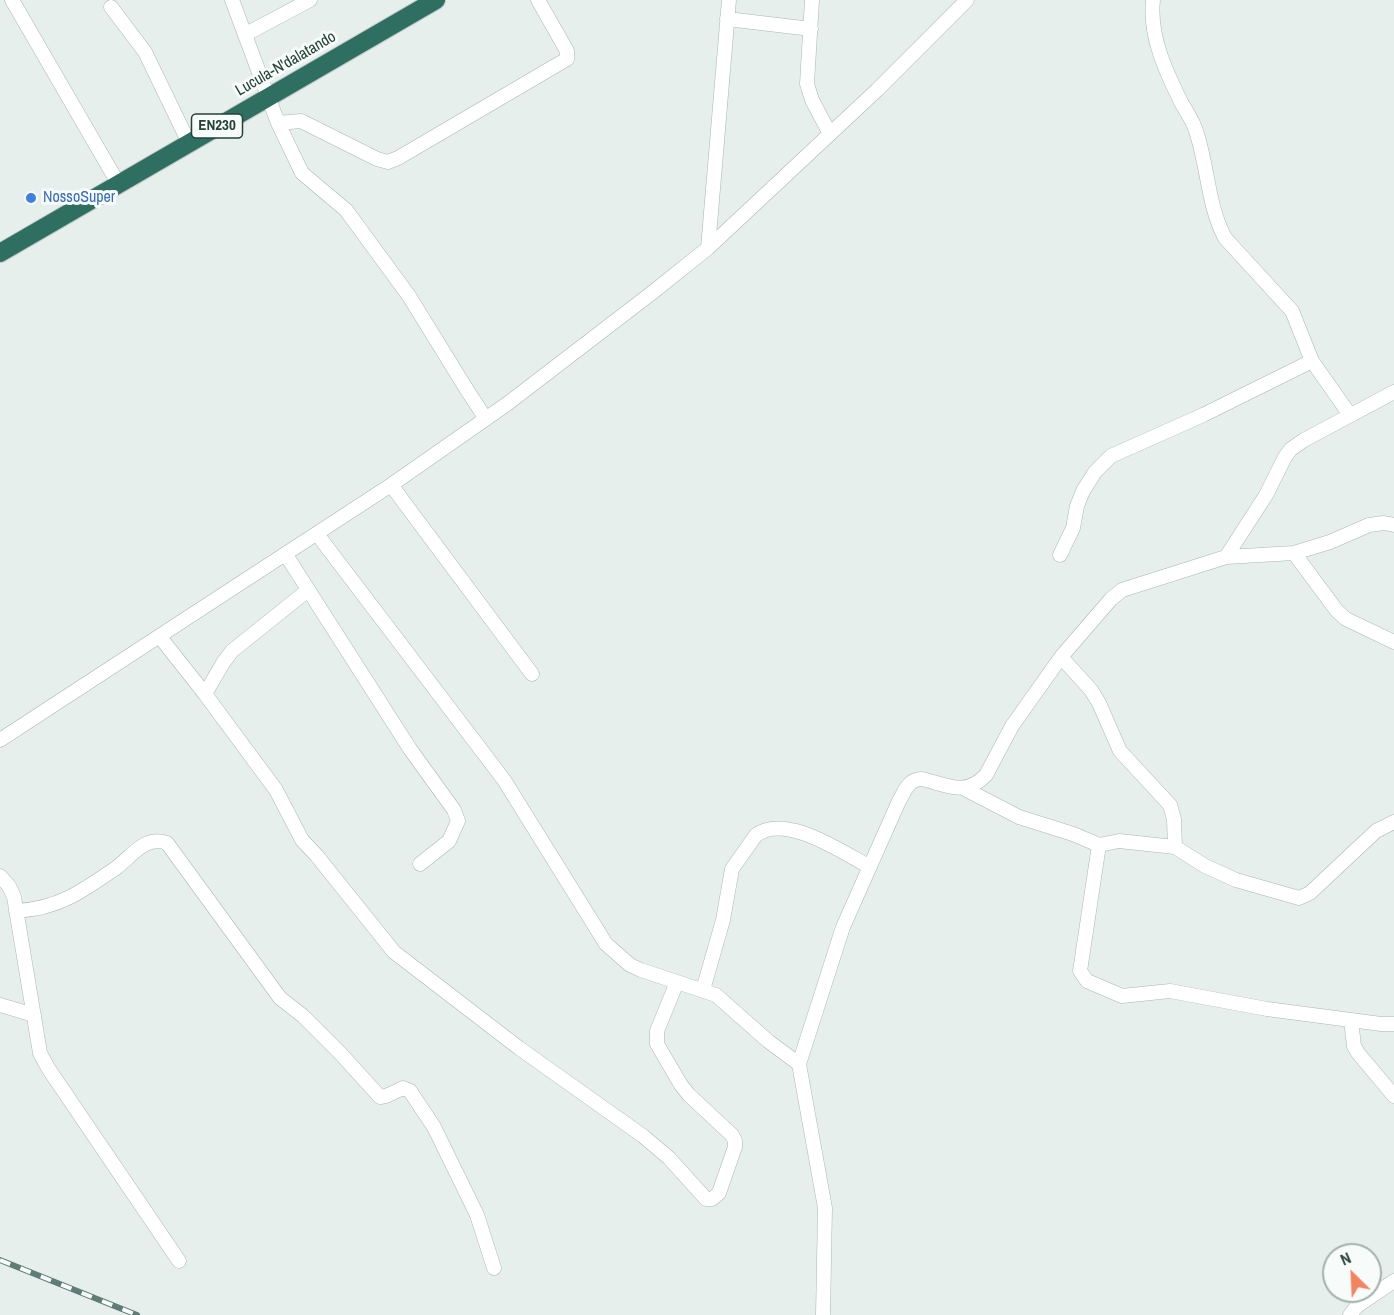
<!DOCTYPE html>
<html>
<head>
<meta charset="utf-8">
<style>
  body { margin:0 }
  #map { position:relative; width:1394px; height:1315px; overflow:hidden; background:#e6efeb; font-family:"Archivo Narrow",sans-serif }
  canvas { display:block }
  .north { position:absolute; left:1322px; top:1243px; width:60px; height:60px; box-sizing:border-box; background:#f7fbf9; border:2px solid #a3b1ad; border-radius:50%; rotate:336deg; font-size:16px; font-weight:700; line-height:24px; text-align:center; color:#24423a }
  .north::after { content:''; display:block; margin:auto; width:21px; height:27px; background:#f4845f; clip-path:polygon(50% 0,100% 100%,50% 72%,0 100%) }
</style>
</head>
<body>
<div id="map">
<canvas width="1394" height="1315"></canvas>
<div class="north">N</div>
</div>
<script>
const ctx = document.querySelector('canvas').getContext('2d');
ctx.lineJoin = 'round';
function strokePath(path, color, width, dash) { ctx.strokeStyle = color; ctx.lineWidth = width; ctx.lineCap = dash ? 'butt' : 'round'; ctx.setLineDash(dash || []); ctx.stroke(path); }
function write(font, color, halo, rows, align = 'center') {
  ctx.font = font + ' "Archivo Narrow",sans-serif'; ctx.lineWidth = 6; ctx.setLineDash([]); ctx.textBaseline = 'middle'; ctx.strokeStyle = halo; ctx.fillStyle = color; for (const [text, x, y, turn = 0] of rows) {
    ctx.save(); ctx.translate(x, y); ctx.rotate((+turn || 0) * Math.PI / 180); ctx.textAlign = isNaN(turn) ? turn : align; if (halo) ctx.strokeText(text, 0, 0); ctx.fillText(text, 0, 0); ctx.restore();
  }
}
const street = new Path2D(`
  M12,0L118,183
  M232,0L278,123L302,173L346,210L409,296L467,390L486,419
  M812,0L807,84L812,100L830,134
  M1153,0C1149,36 1166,72 1182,104C1187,112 1192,120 1195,128C1208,164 1207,204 1225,238L1292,311L1312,361L1350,415
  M111,7L145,52L189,143
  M727,19L811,29
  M246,34L310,0
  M278,123L301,121L377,159L388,162L398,158L567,59V51L538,0
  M708,248L729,0
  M391,485L532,674
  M317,534L504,780L606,944L630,965L641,970L716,995L768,1041L799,1064
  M1294,553L1337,611L1346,619L1394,642
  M286,555L410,749L454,810L458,821L449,841L420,864
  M1060,555L1073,528L1077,506L1083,491L1095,472L1111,456L1203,415L1312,361
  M1226,557L1266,495L1285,457L1291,449L1304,440L1394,392
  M160,637L205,694L276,790L302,840L317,856L394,952L519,1048L643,1136L669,1158L706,1199H712L719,1193L735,1147V1141L732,1135L689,1095L681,1085L657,1044V1031L677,982
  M1061,657L1091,690L1099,703L1120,751L1170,805L1174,819L1175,847
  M205,694L223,663L232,651L308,590
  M0,740L391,485L507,404L653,292L708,248L877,90L967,0
  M965,789L1019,817L1073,834L1099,845L1119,841L1175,847L1205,866L1236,880L1299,898L1310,893L1376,831L1394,822
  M1099,845L1080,971L1087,981L1122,996L1170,991L1267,1009L1381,1024H1394
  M0,876L9,886L14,897L40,1053L48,1068L179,1261
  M16,911C36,910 52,906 70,897C86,889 101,878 116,868C132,856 145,835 167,843L280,998L303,1016L341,1054L380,1097L386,1096L403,1088L410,1091L434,1127L477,1215L494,1268
  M703,990L723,920L732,869L756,835C786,813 842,852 870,867
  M0,1005L34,1015
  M1351,1020L1354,1046L1358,1053L1394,1096
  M823,1315L825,1208L799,1064L843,927L899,801C905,791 908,779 922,779C948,785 965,797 986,775L1012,726L1061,657L1111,599L1122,590L1226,557L1294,553L1330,542L1369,525L1384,523L1394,525
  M1350,1315L1357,1306L1394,1281`);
const highway = new Path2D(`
  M0,253L436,0`);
const rail = new Path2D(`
  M0,1260L137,1315`);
const markers = [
  [31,198,6,"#3f7fe0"]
];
const shields = [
  [217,126,51]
];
const shieldNames = [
  ["EN230",217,126]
];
const streetNames = [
  ["Lucula-N'dalatando",286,64,-30]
];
const shopNames = [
  ["NossoSuper",43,198]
];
strokePath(street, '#a8b8b2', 15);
strokePath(highway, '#c2cac8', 20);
strokePath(street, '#fff', 14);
strokePath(highway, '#2f6f62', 18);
strokePath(rail, '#5f7d75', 6);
strokePath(rail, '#f7fbf9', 4, [11]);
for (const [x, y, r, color] of markers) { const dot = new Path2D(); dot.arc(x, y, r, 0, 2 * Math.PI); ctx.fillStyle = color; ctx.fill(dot); strokePath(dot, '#f7fbf9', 2); }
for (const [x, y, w] of shields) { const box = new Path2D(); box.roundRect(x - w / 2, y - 12, w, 24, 4.5); ctx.fillStyle = '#f7fbf9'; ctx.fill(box); strokePath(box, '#24423a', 1.5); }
write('bold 15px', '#24423a', null, shieldNames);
write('16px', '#24423a', '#f7fbf9', streetNames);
write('16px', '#366cbe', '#f7fbf9', shopNames, 'left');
</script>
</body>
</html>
